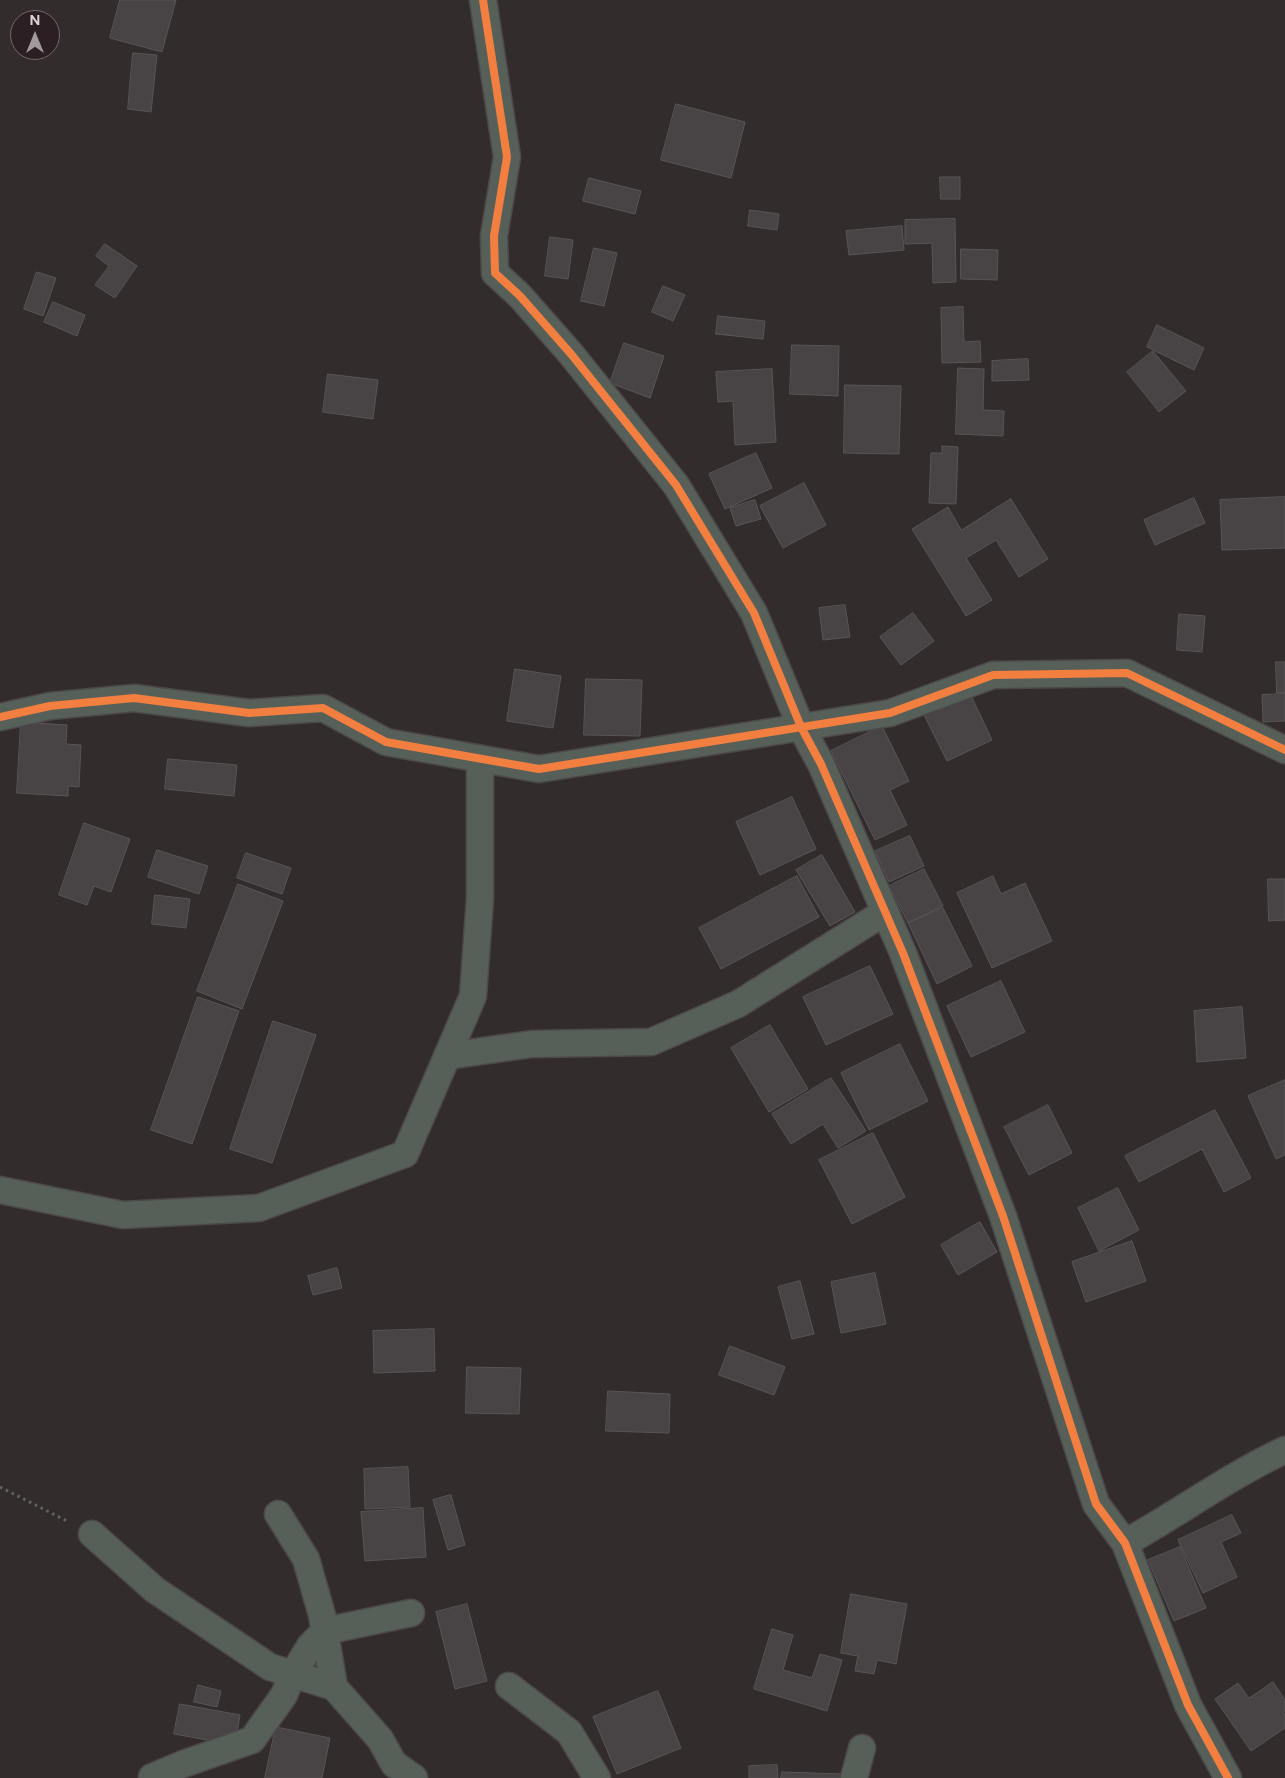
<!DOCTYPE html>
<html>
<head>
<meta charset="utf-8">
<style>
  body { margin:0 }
  #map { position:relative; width:1285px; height:1778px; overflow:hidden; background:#322c2d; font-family:Figtree,sans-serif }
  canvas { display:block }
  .north { position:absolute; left:10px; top:10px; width:50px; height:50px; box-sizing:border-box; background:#2b1f23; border:1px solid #73686b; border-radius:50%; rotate:0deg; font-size:14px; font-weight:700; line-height:20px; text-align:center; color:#ded5d8 }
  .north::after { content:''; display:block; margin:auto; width:18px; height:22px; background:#a29a9c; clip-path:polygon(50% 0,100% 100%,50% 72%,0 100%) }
</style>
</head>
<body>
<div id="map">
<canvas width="1285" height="1778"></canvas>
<div class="north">N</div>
</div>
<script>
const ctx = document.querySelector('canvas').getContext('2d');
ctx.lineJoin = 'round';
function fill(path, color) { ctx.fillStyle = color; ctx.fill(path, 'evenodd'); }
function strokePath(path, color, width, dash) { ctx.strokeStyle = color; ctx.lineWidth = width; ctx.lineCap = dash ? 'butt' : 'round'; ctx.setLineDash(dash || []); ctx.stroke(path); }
const building = new Path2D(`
  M120,0H176L162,52L110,38Z
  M133,53L157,55L151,112L128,109Z
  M676,104L745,122L731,178L661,160Z
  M940,177H960V199H941Z
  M589,178L641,191L635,214L583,201Z
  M750,210L779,214L777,230L748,226Z
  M955,219L956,282L933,283L932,243L905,244V220Z
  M902,226L904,250L849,255L846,231Z
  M550,237L573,240L568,279L545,276Z
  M105,244L137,266L115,298L95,285L109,266L96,256Z
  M594,248L617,253L604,306L581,301Z
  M961,249L998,250L997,280L961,279Z
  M37,272L56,278L43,316L24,309Z
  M663,286L685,295L673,321L652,312Z
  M53,302L85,315L77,336L44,322Z
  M963,307L964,342L980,341L981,362L942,363L941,308Z
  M718,316L765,321L763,339L716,334Z
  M1157,325L1204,348L1194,370L1147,347Z
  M624,343L664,356L650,398L610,383Z
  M792,345L839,346L838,396L790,394Z
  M1153,351L1186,391L1159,412L1127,372Z
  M1028,359L1029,380L992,381V361Z
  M958,368L984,369L983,410L1004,411L1003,436L956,434Z
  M772,369L776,442L735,445L733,401L718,402L716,372Z
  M328,374L378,380L373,419L323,412Z
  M845,385L901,386L899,454L844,453Z
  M942,446L958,447L956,504L929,503L931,453H942Z
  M756,453L772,488L725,509L709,474Z
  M804,483L826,525L783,548L760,506Z
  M1285,497V548L1222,550L1220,500Z
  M1194,498L1205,523L1155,545L1144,520Z
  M1011,499L1048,559L1019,577L996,540L966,558L992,600L966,616L912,529L948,507L961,530Z
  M755,500L761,519L736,526L730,508Z
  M845,605L850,637L823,640L819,608Z
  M913,613L934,641L901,665L880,637Z
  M1179,614L1205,616L1202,652L1177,650Z
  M1276,662H1285V693H1277Z
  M515,669L561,676L553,728L507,721Z
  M586,679L642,680L640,736L584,735Z
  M969,691L992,740L947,761L923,713Z
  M1285,694V721L1263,722L1262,695Z
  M21,722L67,725L66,744L81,745L79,787L68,786V796L17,793Z
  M882,726L909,781L890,790L907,825L875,840L831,751Z
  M168,759L237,765L234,796L165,789Z
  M792,797L816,849L760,875L736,822Z
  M84,823L130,839L111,892L94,886L87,905L59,895Z
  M910,836L924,866L889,882L875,851Z
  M157,850L208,866L199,894L148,877Z
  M246,853L291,868L282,894L237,878Z
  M822,855L855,912L830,926L796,870Z
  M924,869L943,906L908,923L889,886Z
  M797,876L819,917L721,969L699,928Z
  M993,876L1001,894L1025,883L1052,941L992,968L957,893Z
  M1268,879H1285V920L1269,921Z
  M238,884L283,901L242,1009L197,991Z
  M155,895L190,899L186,928L152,924Z
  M943,908L972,966L937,984L908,923Z
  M870,966L893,1014L826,1045L803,997Z
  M1001,981L1025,1032L971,1057L947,1006Z
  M198,997L239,1011L192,1144L151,1130Z
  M1242,1007L1246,1058L1197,1062L1194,1011Z
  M273,1021L316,1035L272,1163L230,1149Z
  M770,1025L808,1089L769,1112L731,1048Z
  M900,1044L928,1101L869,1130L841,1073Z
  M831,1078L866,1131L838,1148L823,1124L791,1144L772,1114Z
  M1285,1080V1155L1276,1159L1248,1096Z
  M1048,1105L1072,1153L1029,1175L1004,1127Z
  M1215,1110L1251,1178L1224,1192L1202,1149L1139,1182L1125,1156Z
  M873,1133L905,1197L852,1224L819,1160Z
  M1118,1188L1139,1230L1099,1251L1078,1208Z
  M980,1222L997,1252L958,1275L941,1245Z
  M1132,1241L1146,1281L1086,1302L1072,1262Z
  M337,1268L342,1288L313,1295L308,1276Z
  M875,1273L886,1324L841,1333L831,1282Z
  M800,1281L814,1334L792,1339L778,1287Z
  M434,1329L435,1371L374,1373L373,1331Z
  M730,1346L785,1367L774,1395L719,1375Z
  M467,1367L521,1368L519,1414L466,1413Z
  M608,1391L670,1394L669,1433L606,1431Z
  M408,1467L410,1507L365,1509L364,1469Z
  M451,1495L465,1545L448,1550L433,1500Z
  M423,1508L426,1557L365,1561L361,1512Z
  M1232,1515L1241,1533L1221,1542L1237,1577L1203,1593L1178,1540Z
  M1180,1547L1206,1608L1174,1621L1148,1560Z
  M851,1594L907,1604L896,1664L877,1660L874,1674L855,1671L858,1656L841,1653Z
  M467,1604L487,1681L455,1689L436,1612Z
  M772,1629L793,1635L783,1670L812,1678L820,1654L842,1660L827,1711L754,1689Z
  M1273,1682L1285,1700V1711L1283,1712L1285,1715V1728L1251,1751L1215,1699L1238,1683L1249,1698Z
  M198,1685L221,1691L217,1707L194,1702Z
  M658,1691L681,1748L617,1774L593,1717Z
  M180,1704L240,1715L235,1745L174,1734Z
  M276,1727L330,1738L322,1778H265Z
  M777,1765L778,1778H749V1766Z
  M782,1772L842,1774V1778H781Z`);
const path = new Path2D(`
  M0,1487L67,1521`);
const street = new Path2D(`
  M483,0L507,157L494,236L495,273L520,296L571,354L676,485L754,613L801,727L821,764L903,953L1003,1216L1096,1504L1125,1543L1188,1705L1228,1778
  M0,717L50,706L134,698L249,713L323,708L386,742L539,769L890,713L993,675L1127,673L1285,750
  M447,1056L532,1044L651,1042L738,1004L885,912
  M0,1190L123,1215L259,1208L405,1154L473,996L480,898V759
  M278,1514L306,1559L322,1615L334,1687
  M92,1534L155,1590L270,1667L334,1687L380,1739L394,1764L414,1778
  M1125,1543C1179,1513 1229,1476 1285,1450
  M509,1686L569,1732L597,1778
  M152,1777L183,1764L252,1740L284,1695L293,1674L310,1646L325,1631L411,1613
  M854,1778L862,1748`);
const cycleway = new Path2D(`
  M483,0L507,157L494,236L495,273L520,296L571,354L676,485L754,613L801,727L821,764L903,953L1003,1216L1096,1504L1125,1543L1188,1705L1228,1778
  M0,717L50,706L134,698L249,713L323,708L386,742L539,769L890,713L993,675L1127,673L1285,750`);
fill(building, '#484344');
strokePath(building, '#595556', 1);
strokePath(street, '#4d4849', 29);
strokePath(path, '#606461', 3, [2.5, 4]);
strokePath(street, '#566059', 26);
strokePath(cycleway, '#f27e40', 8);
</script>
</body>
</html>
